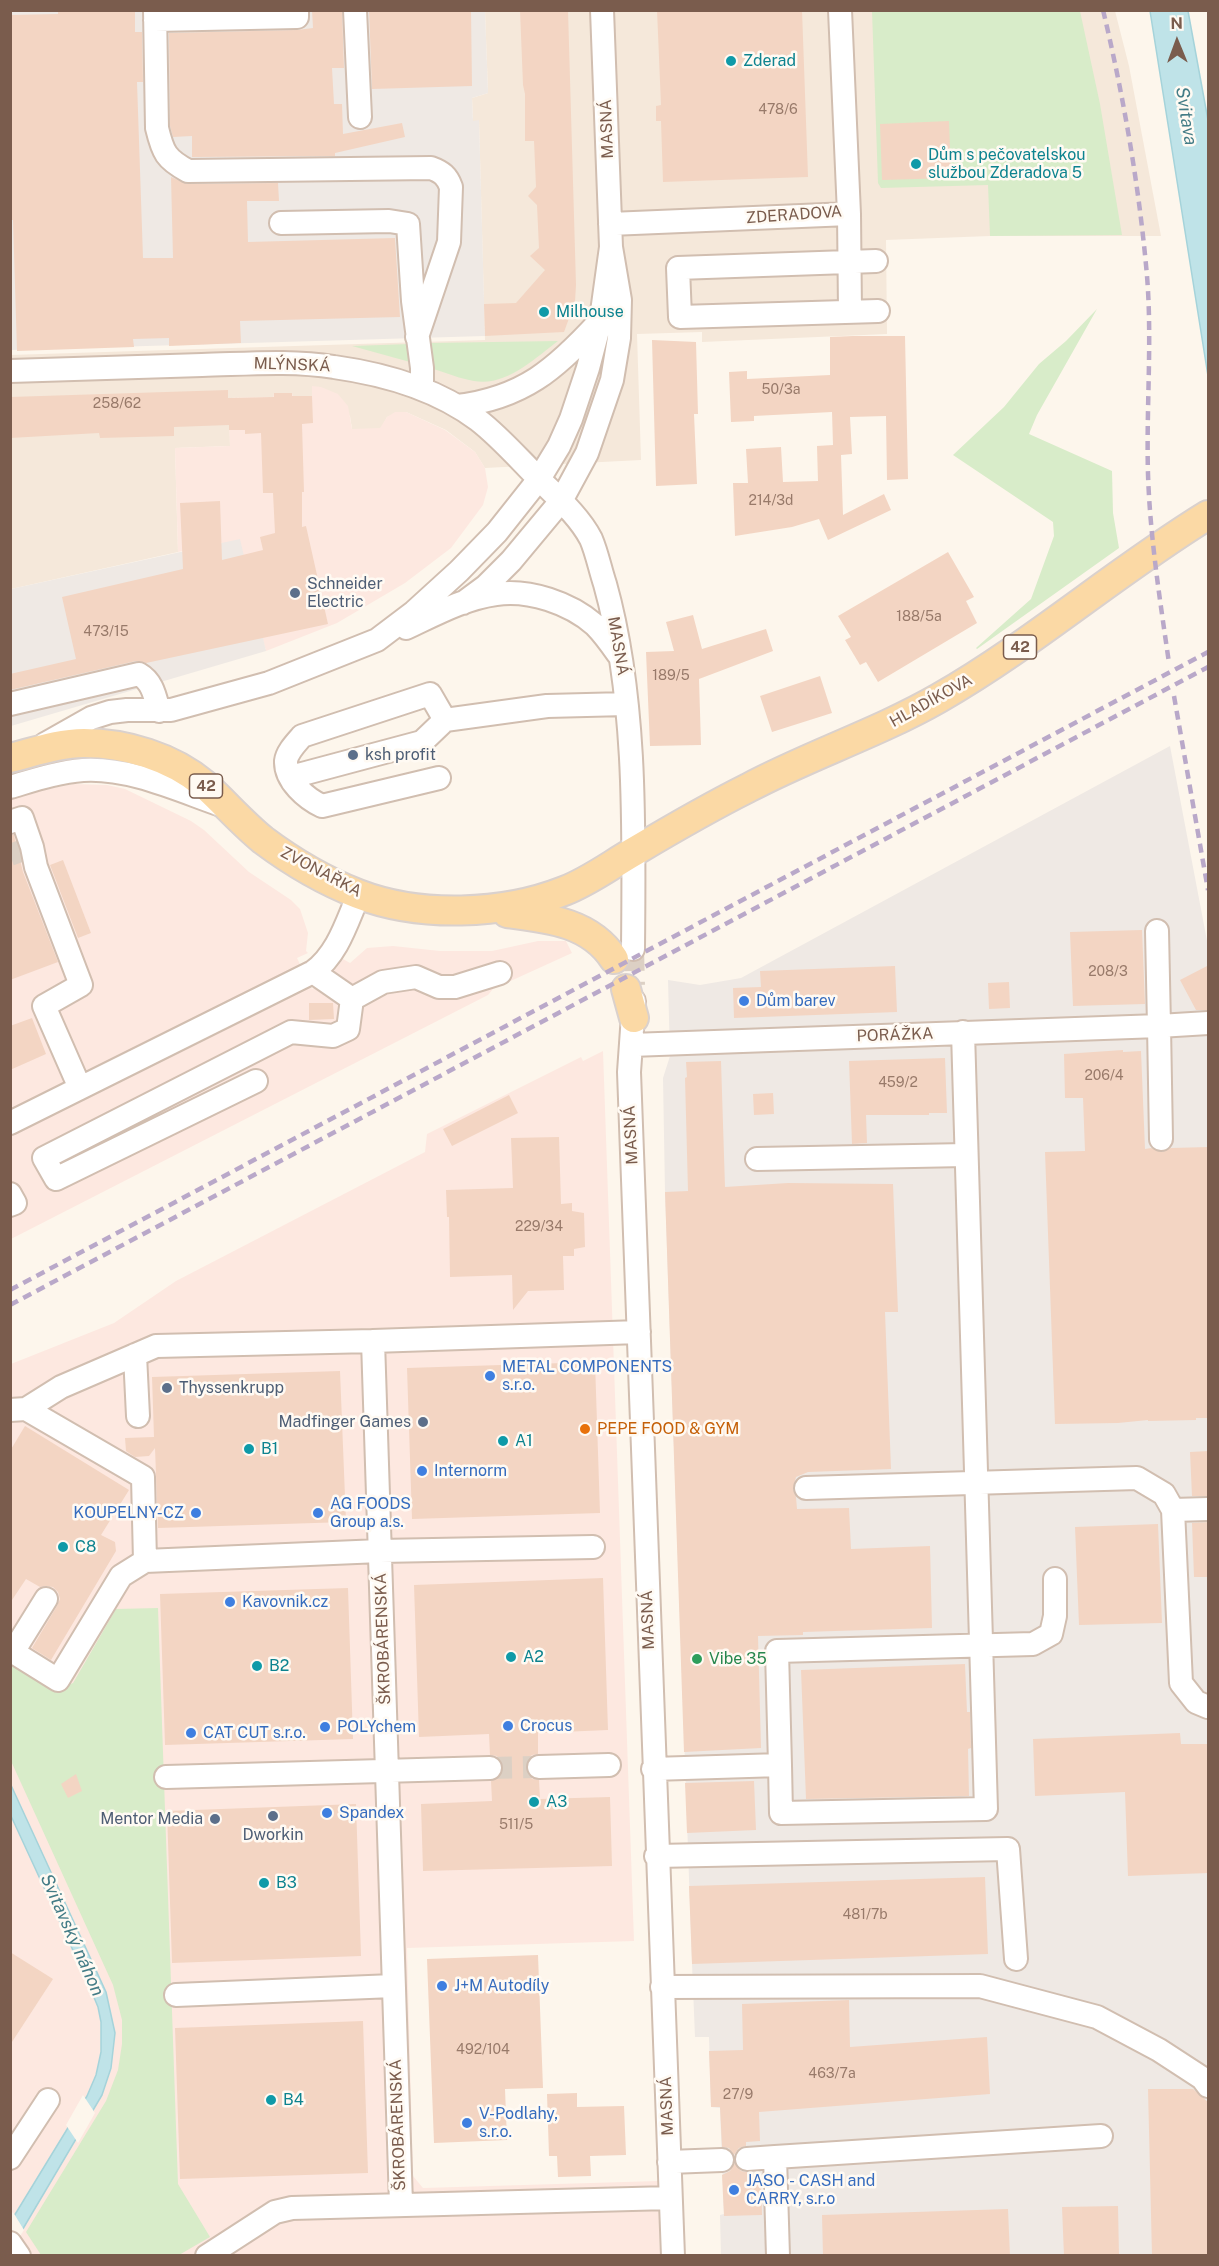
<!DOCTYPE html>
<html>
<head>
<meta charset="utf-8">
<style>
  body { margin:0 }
  #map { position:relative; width:1219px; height:2266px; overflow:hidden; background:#fdf6ec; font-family:"Public Sans",sans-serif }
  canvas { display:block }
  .frame { position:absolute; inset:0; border:12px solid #7a5c4d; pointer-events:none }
  .north { position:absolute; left:1147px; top:12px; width:60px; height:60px; -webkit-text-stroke:4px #fffaf3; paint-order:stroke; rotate:359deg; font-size:16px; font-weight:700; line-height:24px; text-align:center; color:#7a5c4d }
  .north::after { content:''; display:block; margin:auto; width:21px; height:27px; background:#7a5c4d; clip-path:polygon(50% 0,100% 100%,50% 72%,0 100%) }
</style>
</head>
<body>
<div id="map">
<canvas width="1219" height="2266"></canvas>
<div class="frame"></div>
<div class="north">N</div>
</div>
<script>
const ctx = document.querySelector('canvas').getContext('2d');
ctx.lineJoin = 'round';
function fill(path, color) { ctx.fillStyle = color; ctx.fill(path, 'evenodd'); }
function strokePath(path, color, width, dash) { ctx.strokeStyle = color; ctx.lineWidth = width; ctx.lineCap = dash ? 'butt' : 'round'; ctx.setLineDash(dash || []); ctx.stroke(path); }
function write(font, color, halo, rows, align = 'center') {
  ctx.font = font + ' "Public Sans",sans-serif'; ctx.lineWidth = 5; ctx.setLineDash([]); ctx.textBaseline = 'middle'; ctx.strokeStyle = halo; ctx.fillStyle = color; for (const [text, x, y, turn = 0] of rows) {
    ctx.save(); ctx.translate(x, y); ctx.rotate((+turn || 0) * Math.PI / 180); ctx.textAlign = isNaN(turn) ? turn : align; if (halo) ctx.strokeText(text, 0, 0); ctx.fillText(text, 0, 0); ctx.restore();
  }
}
const residential = new Path2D(`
  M485,11H1115L1129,66L1161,236H990L886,240L887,334L702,342V332L637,334L641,460L485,468L475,452L446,430L406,412L387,417L381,429H352L350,416L312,396H292V393H274V397L229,398L230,446L175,448L178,552L11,589L10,355L485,340L479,121H473L472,98L488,93Z`);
const commercial = new Path2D(`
  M312,386L321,387L338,394L348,406L352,429L380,428L387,417L395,412H406L445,430L475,452L485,468L488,487L483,505L451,548L405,583L337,623L266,651L262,637L221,542L178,552L175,448L230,446L228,398L273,397L274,393H292L293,396H312Z
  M73,784L107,785L125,789L191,821L204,830L249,872L291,900L300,909L308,933L306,951L308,953L297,958L312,989L328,979L343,959L350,963L367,948L393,946L440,951H492L538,941H566L572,953L493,989L488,995L11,1239V798L38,790L39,791Z
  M603,1051L634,1941L407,1948L413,2176L423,2188L658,2181L660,2255L11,2256V1364L114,1323L176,1281L425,1152L427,1134L581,1057L583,1061Z`);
const industrial = new Path2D(`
  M10,11H485L488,93L472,98L473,121L479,120L485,336L11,350Z
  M240,539L266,651L11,726V589Z
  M1170,746L1208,946V2255H721L720,2215L724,2214L720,2108L711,2107L709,2037H695L692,1964L665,1192L663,1078L670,1056L668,980L700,985L741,978Z`);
const green = new Path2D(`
  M872,11H1080L1100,104L1122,235L990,236L988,185L881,188L878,183Z
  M1097,309L1037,415L1029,434L1112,471L1113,513L1119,548L977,649L976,648L1031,599L1054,536L1053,522L953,455L1004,407L1039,364L1066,341Z
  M558,341C535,358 506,387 474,381C461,379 447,373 433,369L428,343Z
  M410,344V362L352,346Z
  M158,1608L178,2184L210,2237L179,2255H41L26,2232L106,2101L118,2070L122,2044V2020L113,1985L11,1761L10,1660L65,1686L73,1683L116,1609Z`);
const water = new Path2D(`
  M1150,11H1188L1208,120V376Z
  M10,1783L106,1992L115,2033L111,2068L102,2095L11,2249V2221L66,2131L87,2096L96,2075L101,2052V2022L98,2007L88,1983L11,1816Z`);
const pier = new Path2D(`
  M83,2095L95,2113L78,2143L66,2125Z
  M13,2212L24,2230L10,2252V2216Z`);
const building = new Path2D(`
  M58,10H135V32H142L143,82H137L143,258H173L171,177L188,184L278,183L279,201H247L248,242L395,238L400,317L240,321L241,343L169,346V338L133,339L134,347L17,351L13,220H10V15L58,14Z
  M312,10H342L344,68H332L334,104H342L343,134L402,123L405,137L335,153V156L192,157V136L173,137L170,126L169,33L297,30L313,28Z
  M369,10H471L472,86L372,89Z
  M520,10H568L576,285L575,302L564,332L485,336L484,304L516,303L545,270L530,256L539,248L537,205L528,196L536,187L534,141H525V94L523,85Z
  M657,10H802L808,177L663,182L661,121H656V106L661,105Z
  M949,121L951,178L882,180L880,124Z
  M853,336H905L908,479L887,480L886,416L850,417L852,454L841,455L843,515L884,494L891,510L828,540L819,519L792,527L735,536L733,483H748L746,449L781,447L783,482L818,481L817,446L833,445L832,412L754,416V421L731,422L729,372L747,371V379L830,375V337Z
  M652,340L696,342L698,414H694L697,484L656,486Z
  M228,390V398L274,397V393H292V396H312L313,423L302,424L304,492H302V527L306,526L328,624L146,663L136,661L10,690V674L76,659L62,597L183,569L180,503L220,501L222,560L263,550L260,537L275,533L273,493H263L261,433L245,434V430H229V425L174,427V436L100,438L99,433L10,438V397Z
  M948,552L974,597L966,601L977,623L878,682L866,662L860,665L845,640L851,637L838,616Z
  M693,615L702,649L766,629L773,651L699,679L701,745L650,746L646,652L674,651L666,622Z
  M820,676L832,713L772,732L760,696Z
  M10,835H14L23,872L58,962L10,980Z
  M63,860L91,933L78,938L50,865Z
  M1142,930L1145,1004L1073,1006L1070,932Z
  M1209,965V1010H1196L1180,980Z
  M895,966L897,1012L734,1018L733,988L761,987L760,971Z
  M1009,982L1010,1008L989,1009L988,983Z
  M309,1003H333L334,1019L309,1020Z
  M32,1018L46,1054L10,1070V1026Z
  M1123,1050V1052L1141,1051L1145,1149L1151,1148L1162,1152L1171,1148L1209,1147V1418H1196V1420L1148,1421V1420L1118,1423L1055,1424L1045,1152L1085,1151L1083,1098H1065L1064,1054Z
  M945,1058L947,1113H929V1115H866L867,1143L852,1144L849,1061Z
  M721,1061L725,1187L788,1183L893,1184L898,1312H885L891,1469L808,1472L796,1477L793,1489L796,1497L797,1509L849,1508L851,1549L930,1546L932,1628L803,1632V1635L758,1636L761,1748L684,1752L665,1192L688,1191L685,1078L687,1077L686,1062Z
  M773,1093L774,1114L754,1115L753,1094Z
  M509,1095L518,1113L452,1146L443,1129Z
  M559,1137L561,1204L572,1203V1211L584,1213L585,1247L574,1249V1256H563L564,1290L528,1291L513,1310L512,1275L450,1277L449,1217H447L446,1190L513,1188L511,1138Z
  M595,1362L600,1513L412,1519L407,1368Z
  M340,1371L346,1522L158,1528L155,1448L149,1456L135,1457L126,1451L125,1438L154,1437L152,1377Z
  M25,1426L129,1490L101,1535L115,1542L116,1551L51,1660L32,1648L57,1606L60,1599L58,1592L53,1587L46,1586L40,1587L26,1579L10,1603V1451Z
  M1209,1451V1496H1192L1190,1452Z
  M1209,1522V1577H1194L1192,1523Z
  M1158,1524L1162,1623L1079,1625L1075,1527Z
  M603,1578L608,1730L538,1733V1754L532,1755L527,1760L526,1768L532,1779L539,1780L540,1799L610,1797L612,1866L423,1871L421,1804L492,1801L491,1781L502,1775L503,1767L497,1756L490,1755L489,1734L419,1737L414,1585Z
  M348,1588L353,1739L165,1745L160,1594Z
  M965,1664L967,1712H970L971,1748L968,1749L969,1796L806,1799L801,1670Z
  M1180,1733L1181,1744H1209V1873L1128,1876L1125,1792L1035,1796L1033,1739Z
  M76,1774L82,1791L68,1798L61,1784Z
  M754,1781L756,1830L687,1833L685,1783Z
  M356,1804L361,1956L172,1963L167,1811Z
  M985,1877L988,1954L692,1964L689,1886Z
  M10,1952L53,1979L10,2045Z
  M538,1955L543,2088L505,2089L507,2140L434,2143L427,1959Z
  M849,2000L850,2047L987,2037L990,2094L759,2112L760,2141L746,2142V2146L739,2148L734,2155L729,2148L722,2147L720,2107H711L709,2051L743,2050L742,2004Z
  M363,2021L368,2173L180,2179L175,2028Z
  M1148,2089H1193L1209,2103V2256H1152Z
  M577,2093V2107L624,2106L626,2155L590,2156L591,2176L558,2177L557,2156H549L547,2094Z
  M735,2163L741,2171L747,2172L748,2175H761L762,2215L724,2216L722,2175L730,2171Z
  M1118,2206L1119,2256H1064L1062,2207Z
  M1008,2209L1010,2256H823L822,2215Z`);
const minorTunnel = new Path2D(`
  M10,855L21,851
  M633,949L634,985
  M490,1768L539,1767`);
const minor = new Path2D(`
  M155,10L157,128C163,153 166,159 188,171L431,168C442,172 447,176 451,187L449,242L417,337
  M355,10L360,117
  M840,10L849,214L850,312
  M155,20L297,17V10
  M281,223L389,221L408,224L413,301L422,368V389
  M610,224L849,214
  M876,261L678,268L680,317L878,311
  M10,371C74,369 138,367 202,365C246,364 291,360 334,367C384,374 437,389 478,420C500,437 519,459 539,479C557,497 579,516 591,539C597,553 600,569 605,584C637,698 634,832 633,949
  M457,406C523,398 556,369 599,322
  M463,603L486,586L511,561L561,501L587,453L612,380L619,338L620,300L611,247L602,10
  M406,628C434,615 465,598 496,594C529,589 570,603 595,625C604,634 611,644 618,654
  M10,704L139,674C153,682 155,697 159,711
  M45,744L91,718L110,712L127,710H171L269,683L377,640L414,612L459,571L497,532L539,479L559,446L571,419L588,368L601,319L611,247
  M291,777L422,742L445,720L547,706L626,704
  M439,778L322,806C307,799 285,781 286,761C287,752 296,743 302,736L430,694L445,720
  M10,787C34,780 58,772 83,770C131,767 182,792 227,807
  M10,822L22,818L32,847L36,867L81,985L44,1006L80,1088
  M352,999L383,982L416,977L439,987H455L500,973
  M634,1001L629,1072L673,2256
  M631,1045L1159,1026L1157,931
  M256,1081L56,1179L44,1158L291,1032L333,1036L348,1029L352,999L313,972
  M10,1123L313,972C338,954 347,921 359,894
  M1161,1139L1159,1026L1208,1023
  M757,1159L966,1155
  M10,1194L15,1203L10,1205
  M135,1355L138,1416
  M26,1409L143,1477L145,1561
  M10,1410L26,1409L61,1387L156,1346L373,1341
  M806,1488L1137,1478L1164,1494L1173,1510L1181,1683L1196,1702L1208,1707
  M1173,1510L1208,1509
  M46,1599L13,1652L58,1680L121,1576L145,1561L380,1551L593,1547
  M780,1765L777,1651L1033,1644L1051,1634L1055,1616V1579
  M539,1767L609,1765
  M653,1769L780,1765L781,1813L986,1809L963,1032
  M166,1777L490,1768
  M656,1856L1008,1849L1016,1959
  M662,1987L980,1986L1097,2017L1159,2050L1202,2078L1208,2086
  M176,1995L393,1986
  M10,2158L48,2100
  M747,2159L775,2157
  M669,2162L722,2160
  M401,2204L373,1341L639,1332
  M10,2243L19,2256
  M207,2256L275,2212L292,2208L670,2198
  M778,2256L775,2157L1101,2136`);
const major = new Path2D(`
  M10,758C34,752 59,743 84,743C125,743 172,757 204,784C224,802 242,823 263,840C291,861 325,881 358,894C420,918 503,915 564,891C590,881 612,864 635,851C672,829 710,807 748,788C810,755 878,733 939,698C1033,644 1115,572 1208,515
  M507,913C547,918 590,922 614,959
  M626,989L634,1018`);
const rail = new Path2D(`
  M1103,10C1123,94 1138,180 1146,265C1153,334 1146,404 1148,474C1150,537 1160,600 1169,663
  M1174,696L1208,890
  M10,1290L1208,652
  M10,1305L1208,667`);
const markers = [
  [731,61,6,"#0f9aa8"],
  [916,164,6,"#0f9aa8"],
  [544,312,6,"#0f9aa8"],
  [295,593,6,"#5c6f8a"],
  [353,755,6,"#5c6f8a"],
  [744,1001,6,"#3f7fe0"],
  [490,1376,6,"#3f7fe0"],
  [167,1388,6,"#5c6f8a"],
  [423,1422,6,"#5c6f8a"],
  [585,1429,6,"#e8710a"],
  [503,1441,6,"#0f9aa8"],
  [249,1449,6,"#0f9aa8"],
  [422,1471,6,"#3f7fe0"],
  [196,1513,6,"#3f7fe0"],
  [318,1513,6,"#3f7fe0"],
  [63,1547,6,"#0f9aa8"],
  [230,1602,6,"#3f7fe0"],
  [511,1657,6,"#0f9aa8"],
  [697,1659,6,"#2e9e5b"],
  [257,1666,6,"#0f9aa8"],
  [508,1726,6,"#3f7fe0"],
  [325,1727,6,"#3f7fe0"],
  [191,1733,6,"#3f7fe0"],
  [534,1802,6,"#0f9aa8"],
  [327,1813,6,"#3f7fe0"],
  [273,1816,6,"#5c6f8a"],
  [215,1819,6,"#5c6f8a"],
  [264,1883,6,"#0f9aa8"],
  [442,1986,6,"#3f7fe0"],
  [271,2100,6,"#0f9aa8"],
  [467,2123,6,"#3f7fe0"],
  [734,2190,6,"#3f7fe0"]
];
const numberNames = [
  ["478/6",778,110],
  ["50/3a",781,390],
  ["258/62",117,404],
  ["214/3d",771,501],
  ["188/5a",919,617],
  ["473/15",106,632],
  ["189/5",671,676],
  ["208/3",1108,972],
  ["206/4",1104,1076],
  ["459/2",898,1083],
  ["229/34",539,1227],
  ["511/5",516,1825],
  ["481/7b",865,1915],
  ["492/104",483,2050],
  ["463/7a",832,2074],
  ["27/9",738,2095]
];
const shields = [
  [1020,647,33],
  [206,786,33]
];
const shieldNames = [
  ["42",1020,647],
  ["42",206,786]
];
const cultureNames = [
  ["Zderad",743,61],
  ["Dům s pečovatelskou",928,155],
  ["službou Zderadova 5",928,173],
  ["Milhouse",556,312],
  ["A1",515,1441],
  ["B1",261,1449],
  ["C8",75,1547],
  ["A2",523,1657],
  ["B2",269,1666],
  ["A3",546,1802],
  ["B3",276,1883],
  ["B4",283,2100]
];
const streetNames = [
  ["MASNÁ",607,129,-92],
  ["ZDERADOVA",794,215,-4],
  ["MLÝNSKÁ",292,365,2],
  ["MASNÁ",618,646,80],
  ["HLADÍKOVA",931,701,-29],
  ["ZVONAŘKA",321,872,28],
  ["PORÁŽKA",895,1035,-2],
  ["MASNÁ",631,1135,-93],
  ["MASNÁ",648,1620,-92],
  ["ŠKROBÁRENSKÁ",383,1639,-92],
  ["MASNÁ",667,2106,-92],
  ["ŠKROBÁRENSKÁ",398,2125,-92]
];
const serviceNames = [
  ["Schneider",307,584],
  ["Electric",307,602],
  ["ksh profit",365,755],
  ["Thyssenkrupp",179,1388],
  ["Madfinger Games",411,1422,"right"],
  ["Mentor Media",203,1819,"right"],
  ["Dworkin",273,1835,"center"]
];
const shopNames = [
  ["Dům barev",756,1001],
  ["METAL COMPONENTS",502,1367],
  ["s.r.o.",502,1385],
  ["Internorm",434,1471],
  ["AG FOODS",330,1504],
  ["Group a.s.",330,1522],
  ["KOUPELNY-CZ",184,1513,"right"],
  ["Kavovnik.cz",242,1602],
  ["Crocus",520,1726],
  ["POLYchem",337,1727],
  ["CAT CUT s.r.o.",203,1733],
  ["Spandex",339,1813],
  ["J+M Autodíly",454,1986],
  ["V-Podlahy,",479,2114],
  ["s.r.o.",479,2132],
  ["JASO - CASH and",746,2181],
  ["CARRY, s.r.o",746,2199]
];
const foodNames = [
  ["PEPE FOOD & GYM",597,1429]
];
const leisureNames = [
  ["Vibe 35",709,1659]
];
const waterNames = [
  ["Svitava",1186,116,81],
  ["Svitavský náhon",72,1935,66]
];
fill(residential, '#f5e8da');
fill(commercial, '#fde8e0');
fill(industrial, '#efe9e4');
fill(green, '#d8ecc9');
fill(water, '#bfe3e8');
strokePath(water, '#a5d3da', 1.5);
fill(pier, '#fdf6ec');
fill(building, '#f3d5c3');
strokePath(minorTunnel, '#dcd0c4', 22, [22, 11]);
strokePath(minor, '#d1beb0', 26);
strokePath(major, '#dad1cd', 32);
strokePath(minor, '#fff', 22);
strokePath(major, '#fbd9a5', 28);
strokePath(rail, '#b9a8c9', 4.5, [9, 6]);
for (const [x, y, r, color] of markers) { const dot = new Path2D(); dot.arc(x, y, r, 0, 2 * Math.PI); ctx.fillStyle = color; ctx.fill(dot); strokePath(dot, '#fffaf3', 2); }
write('14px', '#987a6a', null, numberNames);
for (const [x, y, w] of shields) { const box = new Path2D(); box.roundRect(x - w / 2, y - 12, w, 24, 4.5); ctx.fillStyle = '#fffaf3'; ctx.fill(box); strokePath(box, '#7a5c4d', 1.5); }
write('bold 15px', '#7a5c4d', null, shieldNames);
write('16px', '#0d838f', '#fffaf3', cultureNames, 'left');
write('16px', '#7a5c4d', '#fffaf3', streetNames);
write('16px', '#4e5e75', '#fffaf3', serviceNames, 'left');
write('16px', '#366cbe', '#fffaf3', shopNames, 'left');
write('16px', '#c56008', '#fffaf3', foodNames, 'left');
write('16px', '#27864d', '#fffaf3', leisureNames, 'left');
write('italic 18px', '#437c86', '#fffaf3', waterNames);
</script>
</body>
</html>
